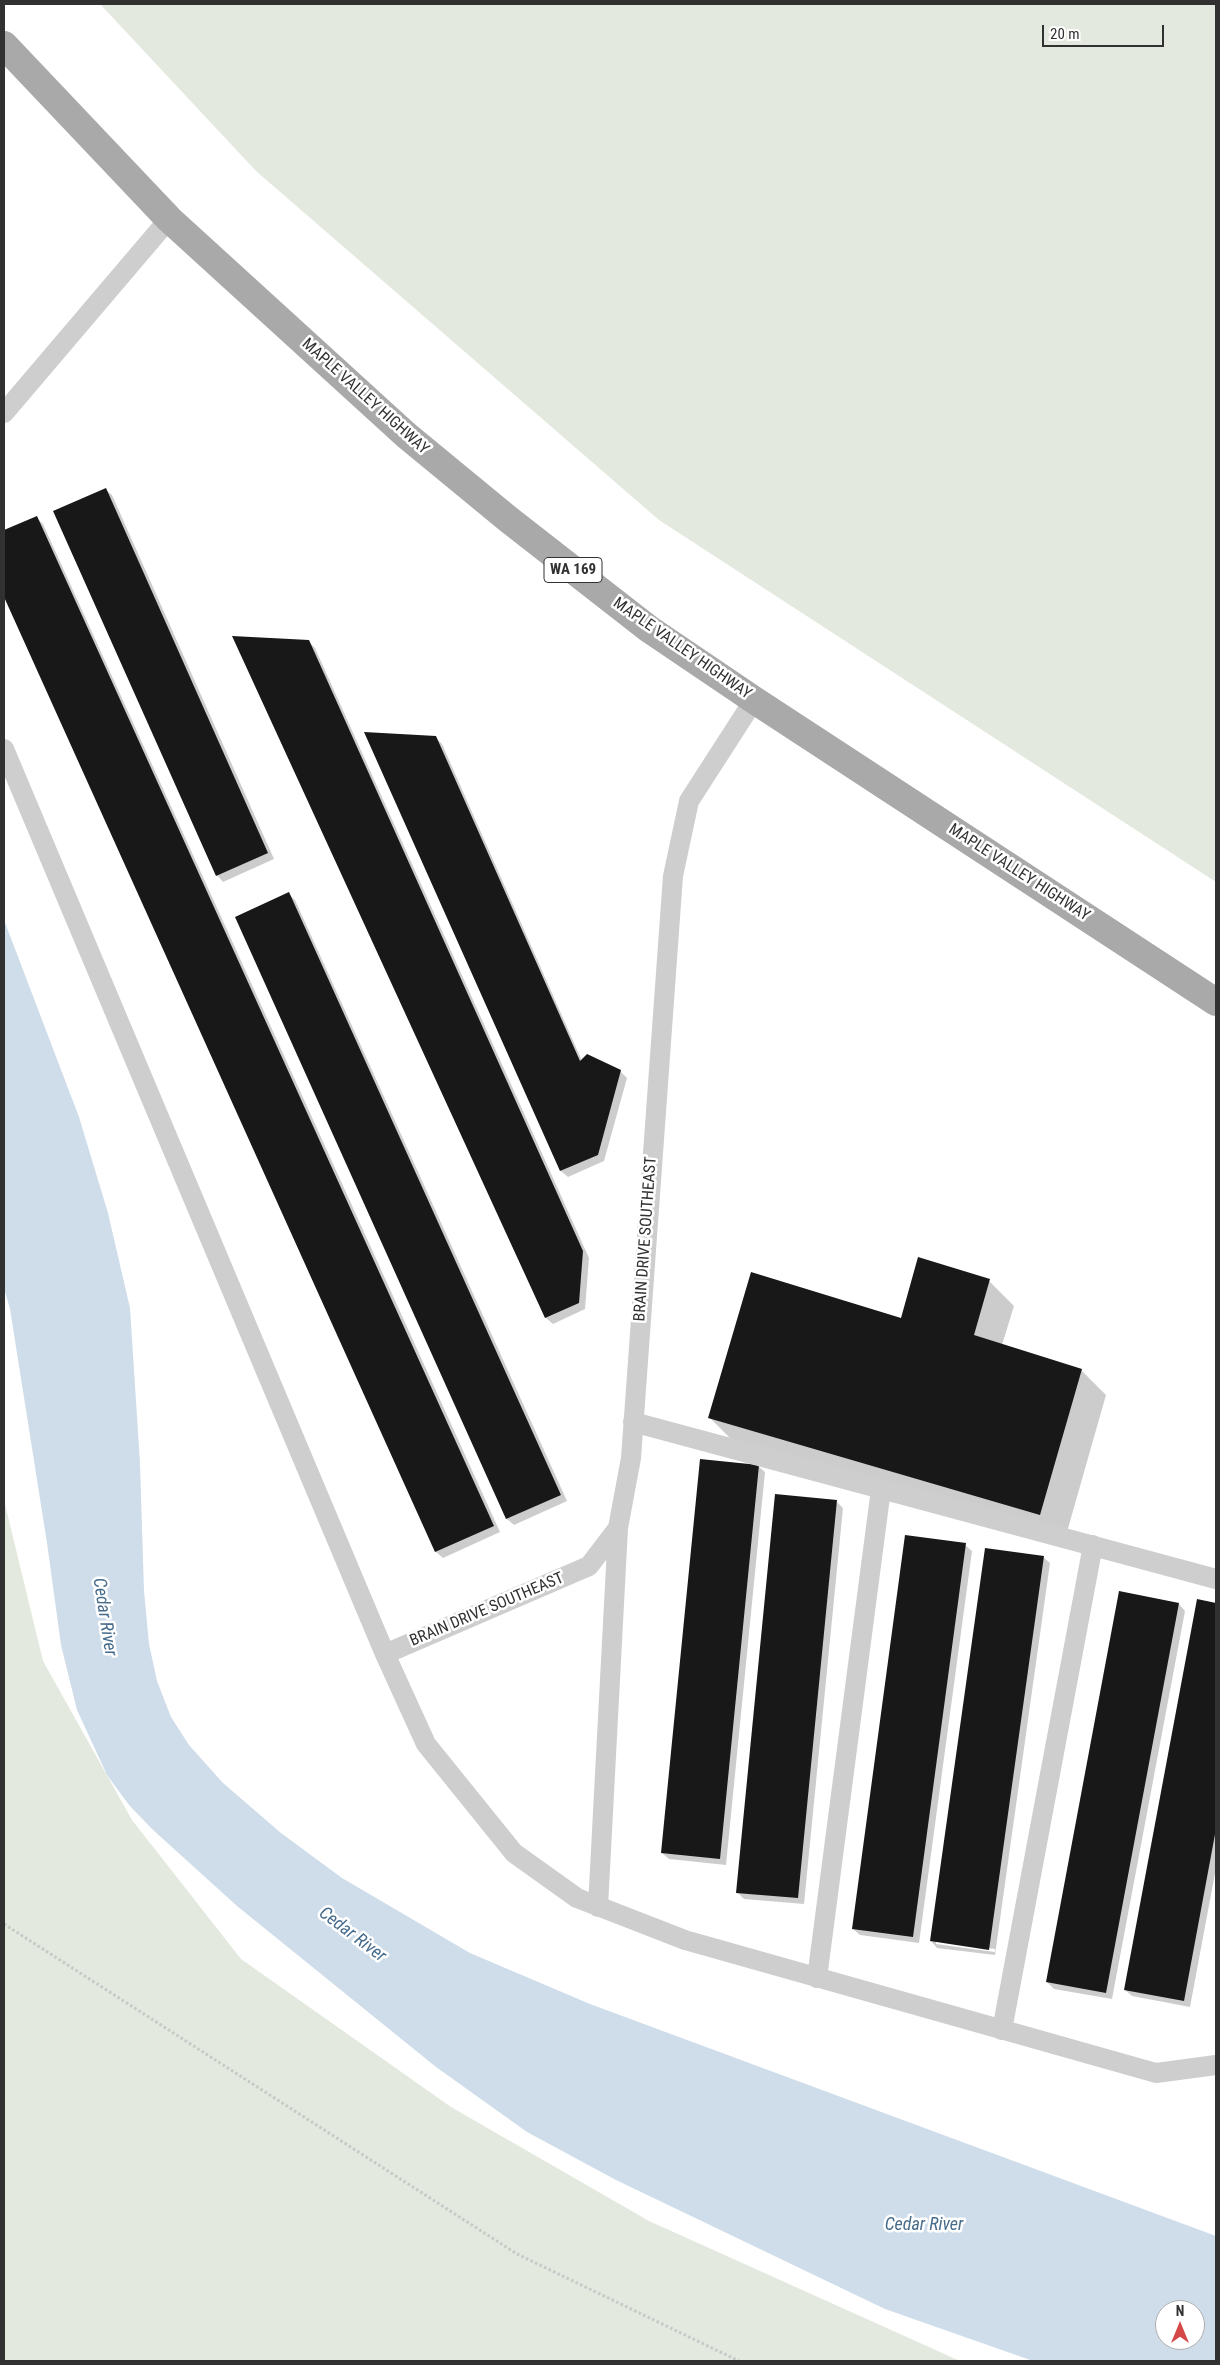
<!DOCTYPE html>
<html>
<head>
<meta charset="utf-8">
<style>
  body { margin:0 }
  #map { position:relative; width:1220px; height:2365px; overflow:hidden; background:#fff; font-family:"Roboto Condensed",sans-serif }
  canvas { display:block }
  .frame { position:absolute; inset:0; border:5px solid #313131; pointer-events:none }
  .north { position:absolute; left:1155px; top:2300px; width:50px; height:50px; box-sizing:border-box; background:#fff; border:1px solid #adadad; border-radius:50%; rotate:0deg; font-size:14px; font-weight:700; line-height:20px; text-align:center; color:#313131 }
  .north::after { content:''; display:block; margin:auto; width:18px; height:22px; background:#d44847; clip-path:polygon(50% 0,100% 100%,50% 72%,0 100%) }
  .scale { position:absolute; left:1042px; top:25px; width:122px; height:22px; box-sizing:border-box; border:2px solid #313131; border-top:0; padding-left:6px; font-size:15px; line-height:18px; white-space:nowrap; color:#313131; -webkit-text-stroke:4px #fff; paint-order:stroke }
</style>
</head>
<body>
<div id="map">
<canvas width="1220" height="2365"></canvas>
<div class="frame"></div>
<div class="north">N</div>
<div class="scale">20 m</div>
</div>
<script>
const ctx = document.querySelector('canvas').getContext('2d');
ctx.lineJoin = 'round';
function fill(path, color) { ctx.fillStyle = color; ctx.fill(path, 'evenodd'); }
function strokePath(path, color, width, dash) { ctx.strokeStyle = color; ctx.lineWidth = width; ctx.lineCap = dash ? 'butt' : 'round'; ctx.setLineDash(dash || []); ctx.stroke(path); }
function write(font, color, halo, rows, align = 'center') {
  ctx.font = font + ' "Roboto Condensed",sans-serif'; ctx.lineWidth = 5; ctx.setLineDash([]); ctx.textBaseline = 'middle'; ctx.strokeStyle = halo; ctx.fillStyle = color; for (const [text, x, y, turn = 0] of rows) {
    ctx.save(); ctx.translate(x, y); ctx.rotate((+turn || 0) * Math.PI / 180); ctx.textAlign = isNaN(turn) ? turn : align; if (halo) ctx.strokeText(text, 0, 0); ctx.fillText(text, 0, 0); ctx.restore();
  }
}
const green = new Path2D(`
  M100,4H1216V882L659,520L256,171Z
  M4,1500L43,1661L132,1820L241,1959L451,2107L649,2221L960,2361H4Z`);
const water = new Path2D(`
  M4,920L79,1117L108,1213L130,1308L140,1463L144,1591L149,1644L157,1681L171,1717L189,1745L223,1783L281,1833L342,1878L470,1953L590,2004L1216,2236V2361H1033L885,2309L616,2180L527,2132L436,2067L237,1906L152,1829L129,1805L107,1775L77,1710L61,1645L47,1543L10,1309L4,1288ZM1165,2310H1195V2340H1165Z`);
const shadow = new Path2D(`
  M105,489L112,495L274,859L223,882L217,875Z
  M36,517L43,524L500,1532L443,1558L436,1552L4,594V532Z
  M234,637L308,641L315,648L589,1258L585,1309L553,1324L546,1318Z
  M366,733L436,738L442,744L582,1061L620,1071L627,1078L604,1161L568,1177L561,1171Z
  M289,894L295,900L567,1501L514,1525L507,1519L236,918Z
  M989,1281L1014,1306L1002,1345L1081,1370L1106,1395L1065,1539L735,1443L710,1418L902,1319Z
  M758,1466L765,1472L726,1865L669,1859L662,1853Z
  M837,1502L843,1508L804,1904L744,1899L737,1892Z
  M965,1545L972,1551L919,1943L860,1935L853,1929Z
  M1043,1557L1050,1563L995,1955L937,1948L931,1941ZM936,1941L995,1949V1952L936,1944Z
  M1120,1593L1179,1604L1185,1611L1112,1999L1054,1989L1047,1982Z
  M1198,1600L1216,1604V1868L1190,2007L1132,1996L1125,1990Z`);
const building = new Path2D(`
  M106,488L268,853L216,876L53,511Z
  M37,516L494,1526L435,1552L4,597V530Z
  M232,636L309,640L583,1251L579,1303L545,1318Z
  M364,732L436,736L580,1061L587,1054L621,1070L598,1155L560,1171Z
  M289,892L561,1495L506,1519L235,917Z
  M918,1257L990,1279L974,1335L1082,1369L1040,1515L708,1418L751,1272L901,1318Z
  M700,1459L759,1465L720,1859L661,1853Z
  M775,1494L837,1500L798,1898L736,1893Z
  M905,1535L966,1543L913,1937L852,1929Z
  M985,1548L1044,1556L989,1950L930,1941Z
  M1119,1591L1179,1603L1106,1993L1046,1982Z
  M1197,1599L1216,1603V1829L1184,2001L1124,1990Z`);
const path = new Path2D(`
  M4,1924L517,2254L739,2361`);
const service = new Path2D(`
  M4,413L169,219
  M4,749L385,1654L426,1744L514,1853L577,1898L685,1940L1156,2073L1216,2065
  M633,1422L1216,1579
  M385,1654L589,1566L618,1528L631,1458L673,876L689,801L754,700
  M598,1907L618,1528
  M817,1978L881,1489
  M1002,2030L1093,1545`);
const primary = new Path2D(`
  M4,45L169,219L406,435L508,519L649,629L754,700L1216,1002`);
const shields = [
  [573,570,58]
];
const shieldNames = [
  ["WA 169",573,570]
];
const streetNames = [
  ["MAPLE VALLEY HIGHWAY",365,397,42],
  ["MAPLE VALLEY HIGHWAY",682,649,35],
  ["MAPLE VALLEY HIGHWAY",1019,873,33],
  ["BRAIN DRIVE SOUTHEAST",646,1239,-86],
  ["BRAIN DRIVE SOUTHEAST",487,1610,-23]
];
const waterNames = [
  ["Cedar River",104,1617,81],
  ["Cedar River",352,1935,37],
  ["Cedar River",924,2225]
];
fill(green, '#e3e9de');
fill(water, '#cfddea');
fill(shadow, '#0003');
fill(building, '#181818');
strokePath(path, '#c8c8c8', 3, [2.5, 2.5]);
strokePath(service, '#cecece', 20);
strokePath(primary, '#a9a9a9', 28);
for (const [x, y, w] of shields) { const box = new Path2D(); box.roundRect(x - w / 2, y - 12.5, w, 25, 4); ctx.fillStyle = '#fff'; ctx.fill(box); strokePath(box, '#313131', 1); }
write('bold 15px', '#313131', null, shieldNames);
write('16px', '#313131', '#fff', streetNames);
write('italic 18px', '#466b8b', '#fff', waterNames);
</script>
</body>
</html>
